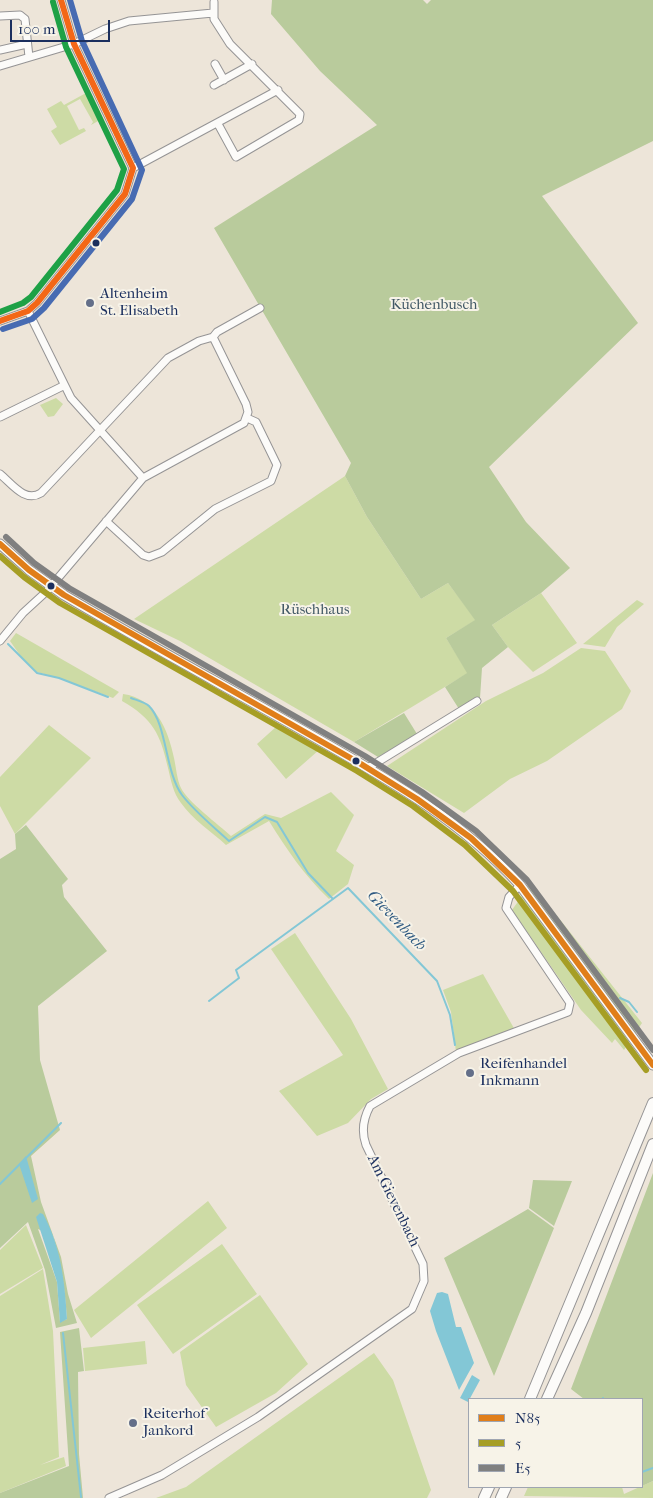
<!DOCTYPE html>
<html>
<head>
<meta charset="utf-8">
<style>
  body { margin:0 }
  #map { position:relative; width:653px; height:1498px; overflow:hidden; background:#ede5d9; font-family:"IM FELL French Canon",serif }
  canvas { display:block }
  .legend { position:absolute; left:468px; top:1398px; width:175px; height:90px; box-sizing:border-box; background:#f7f3e8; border:1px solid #9fa5b1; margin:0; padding:6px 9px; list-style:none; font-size:15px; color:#1b2f5e }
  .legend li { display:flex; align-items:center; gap:10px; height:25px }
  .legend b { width:25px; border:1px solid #9fa5b1 }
  .scale { position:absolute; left:10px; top:20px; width:100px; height:22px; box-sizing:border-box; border:2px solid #1b2f5e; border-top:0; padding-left:6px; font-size:15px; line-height:18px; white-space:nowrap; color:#1b2f5e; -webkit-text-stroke:4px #f7f3e8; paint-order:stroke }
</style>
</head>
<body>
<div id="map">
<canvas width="653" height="1498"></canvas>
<ul class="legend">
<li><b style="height:6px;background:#e07e1a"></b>N85</li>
<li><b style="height:6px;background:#a69e25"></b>5</li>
<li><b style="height:6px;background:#808080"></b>E5</li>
</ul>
<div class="scale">100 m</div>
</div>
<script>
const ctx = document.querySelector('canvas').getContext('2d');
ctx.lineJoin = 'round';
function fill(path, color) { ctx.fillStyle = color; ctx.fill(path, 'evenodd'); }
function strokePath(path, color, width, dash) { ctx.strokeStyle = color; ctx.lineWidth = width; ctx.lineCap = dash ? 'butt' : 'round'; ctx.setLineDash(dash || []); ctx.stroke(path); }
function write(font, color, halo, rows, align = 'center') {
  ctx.font = font + ' "IM FELL French Canon",serif'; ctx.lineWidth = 4; ctx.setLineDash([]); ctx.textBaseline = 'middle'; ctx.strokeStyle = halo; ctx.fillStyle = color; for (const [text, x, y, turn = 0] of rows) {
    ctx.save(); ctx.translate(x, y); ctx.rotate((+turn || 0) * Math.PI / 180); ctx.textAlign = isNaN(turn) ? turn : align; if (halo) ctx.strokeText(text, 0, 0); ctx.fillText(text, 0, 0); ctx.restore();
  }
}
const green = new Path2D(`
  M86,93L100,120L91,125L93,122L80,99L67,106L79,130L84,128L86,131L60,145L51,131L57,127L47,109L61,101L64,105Z
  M56,398L63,404L54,416L48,417L40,405Z
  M345,476L367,517L421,599L448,583L476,620L446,638L468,673L354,742L180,641L134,619Z
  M541,593L577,643L533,672L508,647L492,625Z
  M637,600L644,604L617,627L605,647L583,644Z
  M16,633L119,692L113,698L59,678L37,672L22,658L10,641Z
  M581,648L605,651L631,691L622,709L547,761L510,779L464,813L387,766L486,701L543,673Z
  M123,694C155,698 168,729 174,758C176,767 177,780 181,788C187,801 219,825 231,836L265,814L281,818L331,792L354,815L336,851L354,865L348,884L329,899C304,875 287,850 269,821L226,845C212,832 192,819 181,803C173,793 171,780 168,768C160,733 153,719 122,701Z
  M49,725L91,758L15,834L0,806V777Z
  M277,726L319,750L286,779L257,744Z
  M531,883L642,1023L624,1050L615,1039L612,1043L581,1010L512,910Z
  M295,933L351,1019L388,1089L371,1099L348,1123L317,1136L279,1091L343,1055L271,949Z
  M483,974L515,1030L456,1052L451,1012L443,990Z
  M208,1201L227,1228L91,1338L74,1310Z
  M26,1225L43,1268L0,1294V1250Z
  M222,1244L257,1294L173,1354L137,1305Z
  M43,1269L53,1331L59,1457L40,1465L64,1457L66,1466L0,1493V1296Z
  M260,1295L308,1364L276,1393L216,1427L186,1385L180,1352Z
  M145,1341L147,1364L85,1371L83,1348Z
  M374,1353L393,1380L431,1490L427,1498H156L186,1487Z
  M653,1481V1498L524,1496L528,1487H622L624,1494Z`);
const forest = new Path2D(`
  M272,0H423L427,4L431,0H653V141L542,196L638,323L489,467L526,522L570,568L541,593L492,625L508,647L482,668L480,698L459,709L445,687L467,673L446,638L475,620L448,583L421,599L367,517L345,476L351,463L214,228L377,125L320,71L271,14Z
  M404,713L417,734L378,757L354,742Z
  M26,825L68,879L62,885L64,897L107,951L38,1006L40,1060L60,1130L31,1156L41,1202L61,1257L68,1294L77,1323L56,1328L45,1270L28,1222L0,1248V859L16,849L15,834ZM38,1229L53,1236C61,1263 65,1290 67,1319L60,1322L57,1282Z
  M653,1173V1481L642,1486V1399H584L571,1389Z
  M533,1180L572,1181L554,1226L529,1208Z
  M528,1209L554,1228L494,1376L444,1258Z
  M79,1328L84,1371L78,1372L79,1454L83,1498H0V1493L69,1466L60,1332Z`);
const water = new Path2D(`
  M26,1156L38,1199L32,1203L19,1164Z
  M40,1213L43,1214C61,1246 65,1283 67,1319L60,1323L57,1282L36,1217Z
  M442,1292L448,1294L456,1327H461L474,1363L459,1390L436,1331L430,1311L437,1293Z
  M472,1375L480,1380L468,1402L460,1398Z`);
const stream = new Path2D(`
  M8,644L37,673L59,678L108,697
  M131,698C136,700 145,702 149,706C167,724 165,772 182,795C195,812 214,827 229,841L265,817L277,822L308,873L333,899
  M620,998L629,1002L637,1012
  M209,1001L239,978L236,970L348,888L437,981L450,1015L455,1045
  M0,1184L61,1123
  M63,1333L81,1497
  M603,1398V1399
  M642,1472L653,1468`);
const minor = new Path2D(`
  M214,2V19L230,44L300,114L299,120L236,157L218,124
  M0,16L20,15L25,19L29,57
  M0,50L27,44
  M215,64L224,80
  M0,66L74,44L105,29L129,21L213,13
  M214,85L252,64
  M133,168L278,90
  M28,311L71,398L143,478
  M0,321L28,311L37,303L125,194L133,168L74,44L61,0
  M0,417L63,386
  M0,474C12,484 25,503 41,493L168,358L199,341L213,337L217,332L260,308
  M106,521L143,555L149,557L162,552L215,509L271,481L277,465L256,422L247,418
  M0,641L23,613L47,591L143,478L244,423L248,412L246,404L213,337
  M368,768L477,701
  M109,1498L162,1475L258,1417L412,1309L424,1281L423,1264L366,1145C361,1131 363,1119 370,1106L459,1053L568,1012L570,1003L506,908L509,897L520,885`);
const major = new Path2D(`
  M0,544L29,570L64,595C143,642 223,685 302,730C382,776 457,816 520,885L653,1065`);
const highway = new Path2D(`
  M530,1399L653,1103
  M547,1399L586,1313L653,1144
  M484,1498L489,1487
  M501,1498L506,1487`);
const bus1 = new Path2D(`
  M0,544L29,570L64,595L361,764L417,799L471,838L520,885L653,1065`);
const bus2 = new Path2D(`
  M0,556L24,577L60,603L357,771L413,806L465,845L513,891L646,1070`);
const bus3 = new Path2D(`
  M6,537L34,563L69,588L365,756L422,792L476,831L527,880L653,1050`);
const bus4 = new Path2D(`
  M0,321L28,311L37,303L125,194L133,168L74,44L61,0`);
const bus5 = new Path2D(`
  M3,329L32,319L44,308L132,199L142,170L82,41L70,0`);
const bus6 = new Path2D(`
  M0,312L23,303L31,297L117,190L124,169L66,47L53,2`);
const markers = [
  [96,243,4.5,"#1b2f5e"],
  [90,303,5,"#646f89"],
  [51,586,4.5,"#1b2f5e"],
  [356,761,4.5,"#1b2f5e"],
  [470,1073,5,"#646f89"],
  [133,1423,5,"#646f89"]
];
const poiNames = [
  ["Altenheim",100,294],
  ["St. Elisabeth",100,311],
  ["Reifenhandel",480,1064],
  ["Inkmann",480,1081],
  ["Reiterhof",143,1414],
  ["Jankord",143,1431]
];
const parkNames = [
  ["Küchenbusch",434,305],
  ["Rüschhaus",315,610]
];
const streetNames = [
  ["Am Gievenbach",393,1201,64]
];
const waterNames = [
  ["Gievenbach",396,921,46]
];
fill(green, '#cddba5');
fill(forest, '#b9cb9c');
fill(water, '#83c7d6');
strokePath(stream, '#83c7d6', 2);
strokePath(minor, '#959495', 9);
strokePath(major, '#959495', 11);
strokePath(highway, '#959495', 12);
strokePath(minor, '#fcfbf9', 7);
strokePath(major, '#fcfbf9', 9);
strokePath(highway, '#fcfbf9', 10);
strokePath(bus1, '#e07e1a', 6);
strokePath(bus2, '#a69e25', 6);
strokePath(bus3, '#808080', 6);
strokePath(bus4, '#f36717', 6);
strokePath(bus5, '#476bb2', 6);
strokePath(bus6, '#1ea146', 6);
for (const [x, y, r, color] of markers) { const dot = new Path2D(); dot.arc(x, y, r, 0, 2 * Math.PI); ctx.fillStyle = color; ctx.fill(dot); strokePath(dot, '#f7f3e8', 2); }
write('15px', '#1b2f5e', '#f7f3e8', poiNames, 'left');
write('15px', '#415865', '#f7f3e8', parkNames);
write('15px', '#1b2f5e', '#f7f3e8', streetNames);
write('italic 16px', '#2d5981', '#f7f3e8', waterNames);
</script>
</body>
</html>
